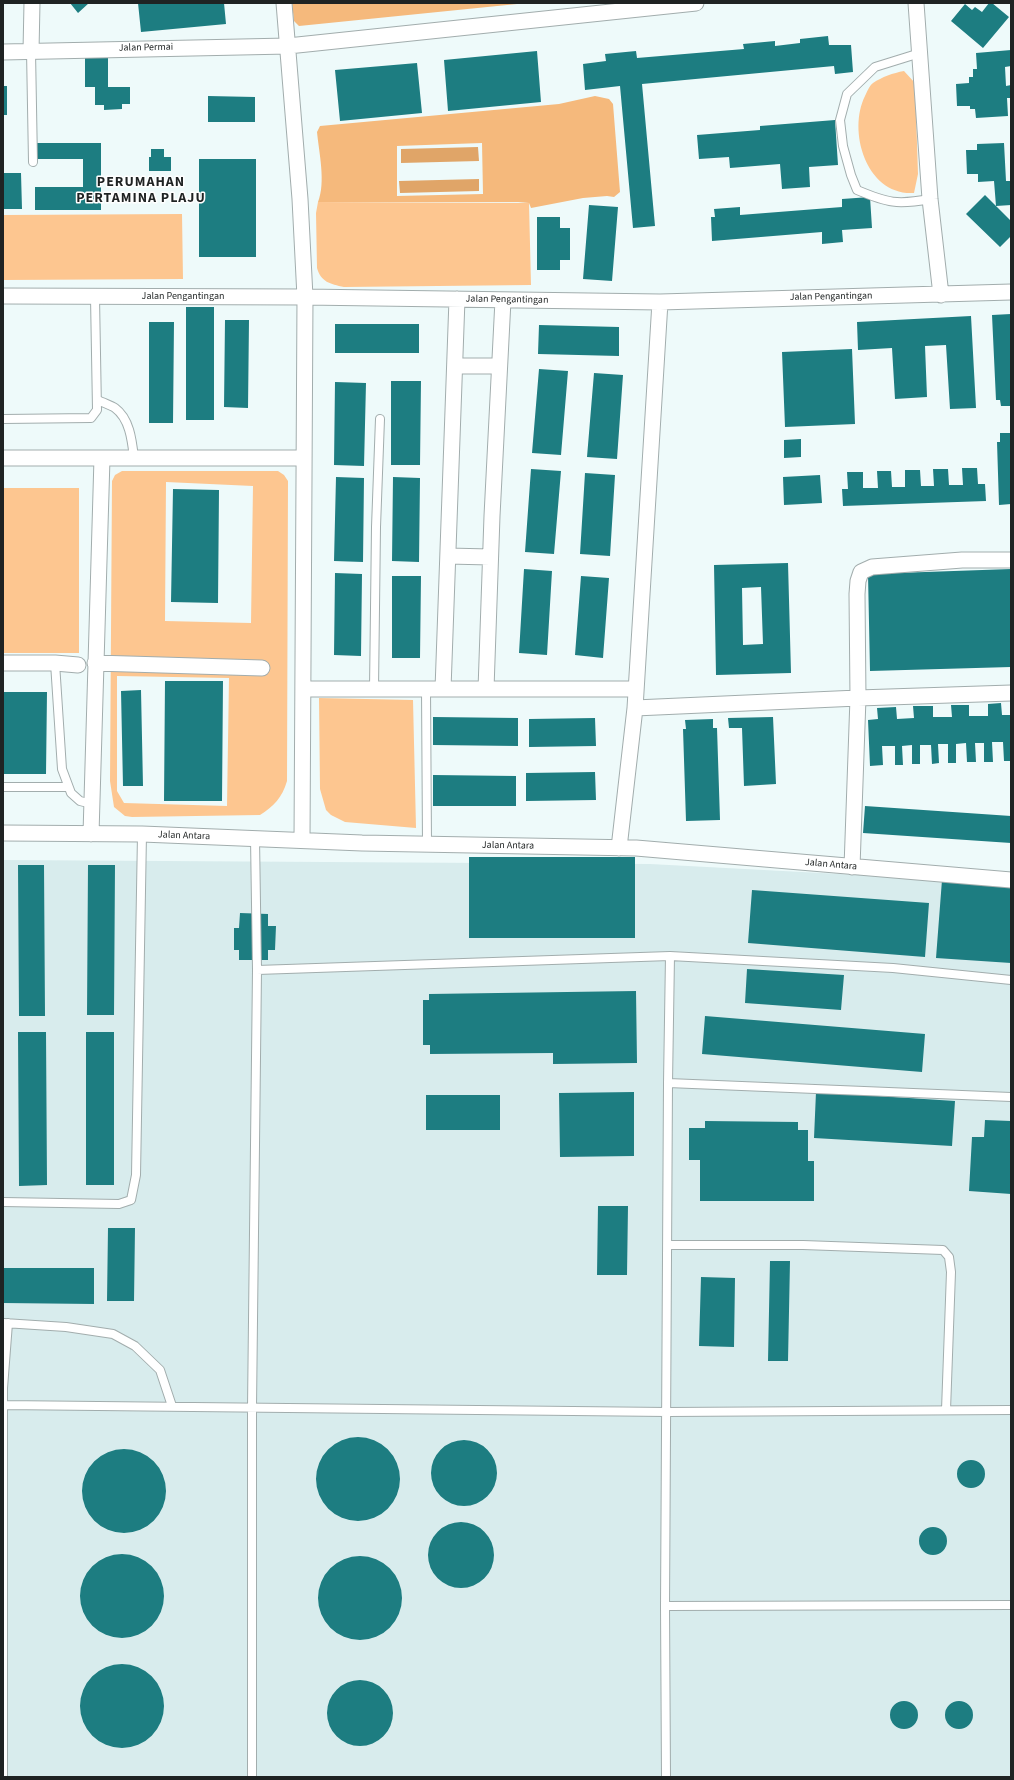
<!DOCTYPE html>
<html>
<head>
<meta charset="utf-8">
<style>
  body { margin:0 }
  #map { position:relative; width:1014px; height:1780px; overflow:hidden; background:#eefafa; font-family:"Source Sans 3",sans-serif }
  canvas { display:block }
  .frame { position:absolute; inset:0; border:4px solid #1f2323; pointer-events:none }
</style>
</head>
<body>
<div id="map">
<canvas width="1014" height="1780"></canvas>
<div class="frame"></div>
</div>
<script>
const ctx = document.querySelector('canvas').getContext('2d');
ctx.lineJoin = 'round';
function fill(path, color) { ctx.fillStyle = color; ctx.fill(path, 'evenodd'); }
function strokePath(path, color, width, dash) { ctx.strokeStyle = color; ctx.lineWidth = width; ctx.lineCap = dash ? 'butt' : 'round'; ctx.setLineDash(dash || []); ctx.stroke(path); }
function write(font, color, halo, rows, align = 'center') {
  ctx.font = font + ' "Source Sans 3",sans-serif'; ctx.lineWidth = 3; ctx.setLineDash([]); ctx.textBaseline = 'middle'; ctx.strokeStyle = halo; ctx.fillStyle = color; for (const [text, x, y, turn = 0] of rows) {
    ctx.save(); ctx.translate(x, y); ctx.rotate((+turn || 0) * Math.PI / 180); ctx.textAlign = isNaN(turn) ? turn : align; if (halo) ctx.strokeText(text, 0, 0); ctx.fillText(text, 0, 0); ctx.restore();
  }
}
const built = new Path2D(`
  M3,860L650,864L1011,883V1777H3Z`);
const green = new Path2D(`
  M904,71L915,83L918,174L914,193C867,196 847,132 865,96C867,92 869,86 873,83C882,77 893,73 904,71Z
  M318,202L529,203L531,285L344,287C330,284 321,282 317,268L316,213Z
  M182,214L183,279L3,280V215Z
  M122,471H278L284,475L288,481L287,781C282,798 274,806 260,815L132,817L125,816L114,807L110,781L112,481L115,475ZM166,482L253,486L251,623L165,621ZM117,676L229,678L227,806L124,803L117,791Z
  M3,488H79V653H3Z
  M319,698L413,700L416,828L345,822L331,815L326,810L320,789Z`);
const forest = new Path2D(`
  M292,3H527L299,26L294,21Z
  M595,96L609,99L613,104L620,192L614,197L607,196L583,198L531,208L529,203L518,202H318C326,182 319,153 317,132L320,126L559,104ZM482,143L483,194L397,196V146Z`);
const water = new Path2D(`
  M478,147L479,161L401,163V149Z
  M479,179V191L400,193L399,181Z`);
const building = new Path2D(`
  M70,3H89L78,13Z
  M138,3H224L226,24L141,32Z
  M989,3H992L1009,17L983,48L951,21L965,4L972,10L975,7L982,12Z
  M828,36L829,45H851L853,72L835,74L834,66L642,84L655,226L633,228L620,86L585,90L583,64L606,61L605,54L636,51L637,58L744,49L743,44L775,41V46L800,43V39Z
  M1011,50V66L1005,67L1006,86L1011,85V98H1007L1008,116L976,118L975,109H970V106H957L956,84L969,83V77H973V69H977L976,53Z
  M537,51L541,102L448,111L444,60Z
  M108,55V87H130V104H122V109L104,110V105H95V87H85V56Z
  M417,63L422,113L340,121L335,70Z
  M3,86H7V115H3Z
  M208,96L255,97V122H208Z
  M835,120L838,165L809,167L810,187L782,189L780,164L730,168L729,157L699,159L697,135L760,130V126Z
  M35,143H101V210H35V187H83V159H35Z
  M1004,143L1006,181H1011V205L996,206L994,181L978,182V174H967L966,150H977V144Z
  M151,149H164V157H171V171H149V157H151Z
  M199,159H256V257H199Z
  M3,173H21L22,209H3Z
  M985,195L1011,221V236L1000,247L966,214Z
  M870,197L872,228L842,230L843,242L822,244V232L712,241L711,217H715L714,209L740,207V215L842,207V199Z
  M589,205L618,207L612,281L583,279Z
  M537,217H560V228H570V260H560V270H537Z
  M186,307H214V420H186Z
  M1011,314V406H1001L1000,400H996L992,315Z
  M971,316L976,408L950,409L946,345L925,346L927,397L895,399L892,348L858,350L857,322Z
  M225,320H249L248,408L224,407Z
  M149,322H174L173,423H149Z
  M335,324H419V353H335Z
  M539,325L619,327V356L538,354Z
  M852,349L855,424L785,427L782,352Z
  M539,369L568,371L561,455L532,453Z
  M594,373L623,375L617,459L587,457Z
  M391,381H421L420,465H391Z
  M335,382L366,383L364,466L334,465Z
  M1000,433H1011V504L999,505L997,442H1000Z
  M801,439V457L784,458V440Z
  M962,468H977L978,484H985L986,501L843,506L842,489H848L847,472H863V488H878L877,471H891L892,487H905V470H920L921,486H934L933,469H948L949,485H963Z
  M531,469L561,471L554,554L525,552Z
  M585,473L615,475L610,556L580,554Z
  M820,475L822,503L784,505L783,477Z
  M336,477L364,478L363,562L334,561Z
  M393,477L420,478L419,562L392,561Z
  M173,489L219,490L218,603L171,602Z
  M788,563L791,673L716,675L714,565ZM761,587L763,644L743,645L742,588Z
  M524,569L552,571L547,655L519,653Z
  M1011,569V667L870,671L868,574Z
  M335,573L362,574L361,656L334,655Z
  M392,576H421L420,658H392Z
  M581,576L609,578L603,658L575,655Z
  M165,681H223L222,801H164Z
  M141,690L143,786H123L121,691Z
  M3,692H47L46,774H3Z
  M1001,703L1002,715H1011V761H1004L1003,742H992L993,762H984V743H975L976,762H967L966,743L956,744V763H948V744H938L939,763L932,764L931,745H920V764H912V745L902,746L903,765H895V746H882L883,765L870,766L868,720L878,719L877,708L896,707L897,719L914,718L913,706H933V717H952L951,705H969V716H988V704Z
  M433,717L518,718V746L433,745Z
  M773,717L776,784L744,786L742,728H729L728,718Z
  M595,718L596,746L529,747V719Z
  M713,719V728H717L720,820L686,821L683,729H686L685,720Z
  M595,772L596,800L526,801V773Z
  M433,775L516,776V806H433Z
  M865,806L1011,816V843L863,833Z
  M469,857H635V938H469Z
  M18,865H44L45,1016H19Z
  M88,865H115L114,1015H87Z
  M942,880L1011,886V963L936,958Z
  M752,890L929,903L925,957L748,943Z
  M240,913L268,914V926H276L275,950H268V960H239V950H234V928H239Z
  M747,969L844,975L841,1010L745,1003Z
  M636,991L637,1063L553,1064V1053L430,1054V1045H423V1000H429V994Z
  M705,1016L925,1034L922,1072L702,1054Z
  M18,1032H46L47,1185L19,1186Z
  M86,1032H114V1185H86Z
  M634,1092V1156L560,1157L559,1093Z
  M816,1092L955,1101L952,1146L814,1138Z
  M426,1095H500V1130H426Z
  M985,1120L1011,1121V1194L969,1191L972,1137H984Z
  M705,1121L798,1122V1130H808V1161H814V1201H700V1160H689V1128H705Z
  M598,1206H628L627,1275H597Z
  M108,1228H135L134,1301H107Z
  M770,1261H790L788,1361H768Z
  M3,1268H94V1304L3,1303Z
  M701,1277L735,1278L734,1347L699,1346Z
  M316 1479a42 42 0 1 1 84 0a42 42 0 1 1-84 0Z
  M431 1473a33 33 0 1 1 66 0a33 33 0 1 1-66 0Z
  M82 1491a42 42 0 1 1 84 0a42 42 0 1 1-84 0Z
  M957 1474a14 14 0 1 1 28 0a14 14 0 1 1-28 0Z
  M428 1555a33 33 0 1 1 66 0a33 33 0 1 1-66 0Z
  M919 1541a14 14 0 1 1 28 0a14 14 0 1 1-28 0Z
  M80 1596a42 42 0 1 1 84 0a42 42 0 1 1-84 0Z
  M318 1598a42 42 0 1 1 84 0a42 42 0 1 1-84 0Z
  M80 1706a42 42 0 1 1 84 0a42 42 0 1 1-84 0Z
  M327 1713a33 33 0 1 1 66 0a33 33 0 1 1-66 0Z
  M945 1715a14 14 0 1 1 28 0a14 14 0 1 1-28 0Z
  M890 1715a14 14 0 1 1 28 0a14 14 0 1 1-28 0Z`);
const service = new Path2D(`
  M31,51L33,162
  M920,53L875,67L847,94L840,120L843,146L851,175L857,190C888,203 897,205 930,199
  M98,400C103,403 111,405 115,408C130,419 132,441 134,458
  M3,419L91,418L97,410L95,297
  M55,663L62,769L71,793L80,801L92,804
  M374,689L376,527L380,419
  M426,689L427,844
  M3,787H68
  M670,956L668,1083L1011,1097
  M257,970L670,956L893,968L1011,980
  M3,1202L119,1204L131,1200L136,1175L142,834
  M668,1245H803L943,1250L949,1257L951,1272L946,1410
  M4,1323L66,1327L113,1334L135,1346L160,1370L172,1406
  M3,1405L667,1412L1011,1410
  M665,1606L1011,1605
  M3,1777V1388L8,1323
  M252,1777V1407L257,970L255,838
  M666,1777L665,1606L668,1083`);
const minor = new Path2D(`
  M284,3L300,199L305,297L302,840
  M916,3L930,199L941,295
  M31,51L32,3
  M3,52L288,46L696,3
  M3,296L305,297L660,302L1011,292
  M455,366H499
  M3,458H304
  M448,556L490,557
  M1011,560H962L872,567L861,572L858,581L857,594L858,698L1011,693
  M3,663H55L78,665
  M95,663L262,668
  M303,689H636
  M443,689L457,299
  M486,689L492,516L503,300
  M635,708L660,302
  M3,833L142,834L362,843L636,848L1011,880
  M91,834L102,458
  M619,848L635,708L858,698L852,867`);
const streetNames = [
  ["Jalan Permai",146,48,-1],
  ["Jalan Pengantingan",183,297],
  ["Jalan Pengantingan",831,297,-1],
  ["Jalan Pengantingan",507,300,1],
  ["Jalan Antara",184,836,2],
  ["Jalan Antara",508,846,1],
  ["Jalan Antara",831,865,5]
];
const districtNames = [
  ["PERUMAHAN",141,183],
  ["PERTAMINA PLAJU",141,199]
];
fill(built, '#d8eced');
fill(green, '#fdc690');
fill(forest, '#f5b97c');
fill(water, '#e0a568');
fill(building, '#1d7d81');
strokePath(service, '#a2adad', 10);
strokePath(minor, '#a2adad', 17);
strokePath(service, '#fff', 8);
strokePath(minor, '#fff', 15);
write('10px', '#1f2323', '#fff', streetNames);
ctx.letterSpacing = '1px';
write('bold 14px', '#1f2323', '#fff', districtNames);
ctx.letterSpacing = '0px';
</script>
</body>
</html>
